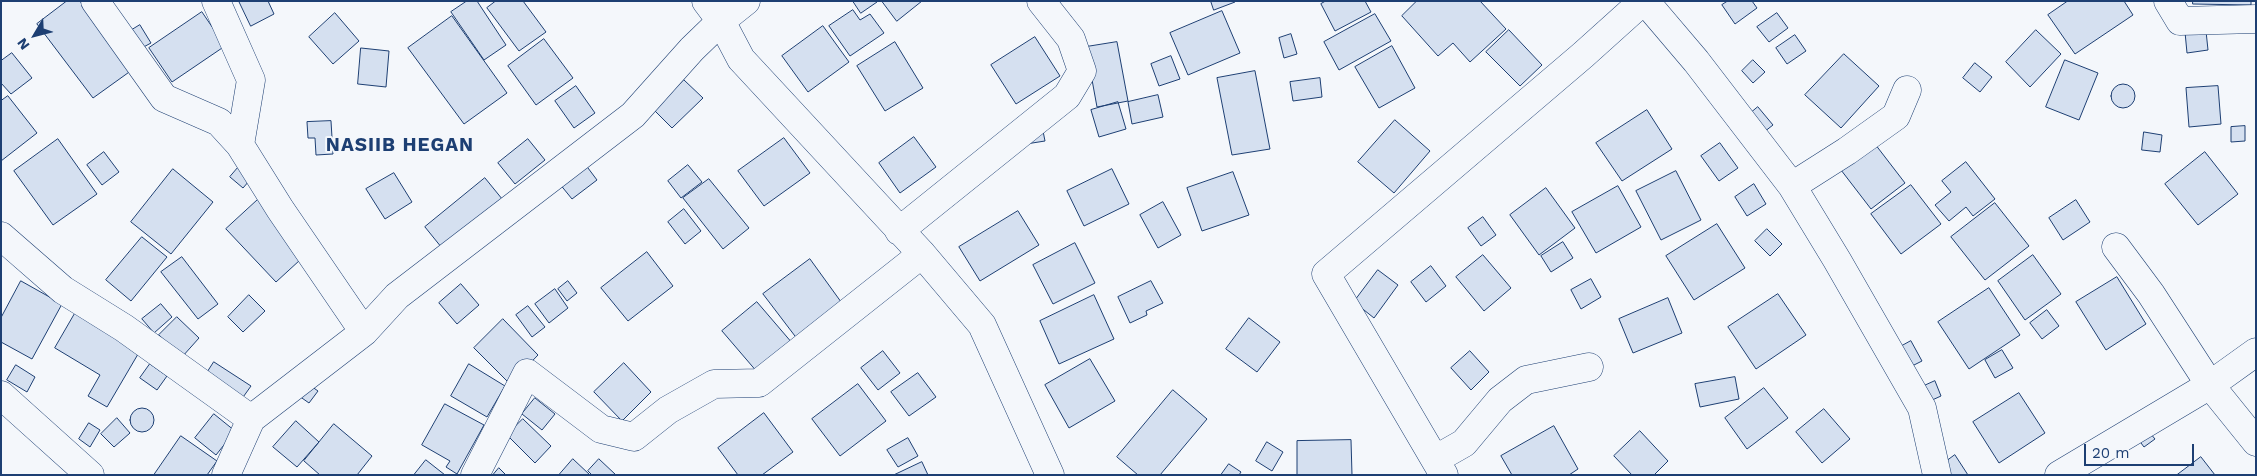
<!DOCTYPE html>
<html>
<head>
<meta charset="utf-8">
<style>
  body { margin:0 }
  #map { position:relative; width:2257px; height:476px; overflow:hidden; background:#f4f7fb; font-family:"Work Sans",sans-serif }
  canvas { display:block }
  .frame { position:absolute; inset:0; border:2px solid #1d3f73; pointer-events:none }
  .north { position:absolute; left:10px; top:10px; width:50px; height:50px; -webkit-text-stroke:4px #f4f7fb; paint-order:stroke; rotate:233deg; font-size:14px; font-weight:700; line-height:20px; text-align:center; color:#1d3f73 }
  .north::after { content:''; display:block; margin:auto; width:18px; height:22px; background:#1d3f73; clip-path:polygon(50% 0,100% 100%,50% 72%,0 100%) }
  .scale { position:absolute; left:2084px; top:444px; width:110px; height:22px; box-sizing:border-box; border:2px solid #1d3f73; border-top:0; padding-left:6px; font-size:15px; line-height:18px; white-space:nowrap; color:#1d3f73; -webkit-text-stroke:4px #f4f7fb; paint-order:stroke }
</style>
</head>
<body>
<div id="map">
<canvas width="2257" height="476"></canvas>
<div class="frame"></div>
<div class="north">N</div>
<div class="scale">20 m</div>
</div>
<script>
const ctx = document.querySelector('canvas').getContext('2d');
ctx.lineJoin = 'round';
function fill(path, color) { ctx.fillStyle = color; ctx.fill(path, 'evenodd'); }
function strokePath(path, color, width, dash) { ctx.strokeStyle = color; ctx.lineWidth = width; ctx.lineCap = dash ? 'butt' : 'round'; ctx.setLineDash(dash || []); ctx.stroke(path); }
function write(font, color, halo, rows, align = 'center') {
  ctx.font = font + ' "Work Sans",sans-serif'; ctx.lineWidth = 4; ctx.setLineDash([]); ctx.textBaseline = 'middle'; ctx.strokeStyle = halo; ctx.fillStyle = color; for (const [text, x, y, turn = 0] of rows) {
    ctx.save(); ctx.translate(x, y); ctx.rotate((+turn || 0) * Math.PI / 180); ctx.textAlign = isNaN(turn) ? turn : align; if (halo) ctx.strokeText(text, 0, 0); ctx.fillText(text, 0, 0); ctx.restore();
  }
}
const building = new Path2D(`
  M67,1H80L132,70L93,98L37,24Z
  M239,1H268L274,14L251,26Z
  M467,1H477L506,45L484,60L451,12Z
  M496,1H523L546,32L519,51L487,8Z
  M853,1H877V2L861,13Z
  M882,1H922L897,21Z
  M1211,1H1234L1235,2L1214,10Z
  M1326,1H1365L1371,12L1335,31L1321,4Z
  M1417,1H1480L1506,29L1470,62L1453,43L1438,56L1402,16Z
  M1728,1H1752L1757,8L1735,24L1722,5Z
  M2068,1H2124L2133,15L2075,54L2048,15Z
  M2193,1H2251V5L2193,4Z
  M853,10L860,20L870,14L884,33L850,56L829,26Z
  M1222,11L1240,53L1188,75L1170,33Z
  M202,12L225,46L172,82L149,48Z
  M335,13L359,41L333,64L309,37Z
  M1777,13L1788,28L1769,42L1757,27Z
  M1375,14L1391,41L1339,70L1324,42Z
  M452,16L507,93L464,124L408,48Z
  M140,25L151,43L138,50L127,33Z
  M823,26L849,62L808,92L782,56Z
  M1509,30L1542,65L1520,86L1486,52Z
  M2036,30L2061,54L2030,87L2006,62Z
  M2206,31L2208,50L2187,53L2185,32Z
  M1291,34L1297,54L1284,58L1279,38Z
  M1795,35L1806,51L1787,64L1776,48Z
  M1035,37L1060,76L1016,104L991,65Z
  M544,39L573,78L536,105L508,66Z
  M895,42L923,88L885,111L857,66Z
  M1117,42L1128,101L1097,107L1086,47Z
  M1392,46L1415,88L1379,108L1355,67Z
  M361,48L389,51L386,87L358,84Z
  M12,53L32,78L11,94L1,83V61Z
  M1844,54L1879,86L1841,128L1805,95Z
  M1171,56L1180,79L1159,86L1151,64Z
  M1753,60L1765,72L1753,83L1742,71Z
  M2065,60L2098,73L2079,120L2046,107Z
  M1975,63L1992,77L1980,92L1963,78Z
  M1255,71L1270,149L1232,155L1217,78Z
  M1320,78L1322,97L1293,101L1290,82Z
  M684,80L703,98L672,128L654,110Z
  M2111 96a12 12 0 1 1 24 0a12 12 0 1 1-24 0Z
  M576,86L595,113L574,128L555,101Z
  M2218,86L2221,124L2189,127L2186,88Z
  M1158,95L1163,117L1132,124L1128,102Z
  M8,96L37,133L1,161V101Z
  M1118,102L1126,129L1099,137L1091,110Z
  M1758,107L1773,125L1755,139L1740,122Z
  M1647,110L1672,149L1622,181L1596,143Z
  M1395,120L1430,151L1394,193L1358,162Z
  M331,121L333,154L316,155L315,138H308L307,122Z
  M1042,126L1045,141L1026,144Z
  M2245,126V141L2231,142V127Z
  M2144,132L2162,135L2160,152L2142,150Z
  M914,137L936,167L900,193L879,163Z
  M784,138L810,173L764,206L738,171Z
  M58,139L97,194L53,225L14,171Z
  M528,139L545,160L515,184L498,163Z
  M1720,143L1738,168L1719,181L1701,156Z
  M1875,144L1905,183L1871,209L1841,170Z
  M104,152L119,172L102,185L87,165Z
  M2205,152L2238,194L2198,225L2165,184Z
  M1966,162L1995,199L1973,216L1966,207L1949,221L1935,205L1951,192L1942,181Z
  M242,163L255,174L243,188L230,177Z
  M585,164L597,180L572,199L559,183Z
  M688,165L702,182L681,198L668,181Z
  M173,169L213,202L171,254L131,222Z
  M1112,169L1129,204L1084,226L1067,191Z
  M1676,171L1701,220L1661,240L1636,191Z
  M1233,172L1249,215L1202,231L1187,188Z
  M394,173L412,202L385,219L366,189Z
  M485,178L507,205L446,253L425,227Z
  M709,179L749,228L723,249L683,198Z
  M1754,184L1766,204L1747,216L1735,197Z
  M1911,185L1941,224L1901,254L1871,214Z
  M1618,186L1641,227L1596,253L1572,212Z
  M1546,188L1575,228L1539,255L1510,215Z
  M263,195L312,249L276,282L226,229Z
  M2076,200L2090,222L2063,240L2049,218Z
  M1163,202L1181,235L1158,248L1140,215Z
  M1995,203L2029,246L1985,280L1951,237Z
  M684,209L701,231L685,244L668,222Z
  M1018,211L1039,245L980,281L959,247Z
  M1483,217L1496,235L1481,246L1468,228Z
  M1717,224L1745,268L1694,300L1666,256Z
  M1767,229L1782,244L1770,256L1755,241Z
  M142,237L167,257L131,301L106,280Z
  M1563,242L1573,258L1551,272L1541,256Z
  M1075,243L1095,283L1053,304L1033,265Z
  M647,252L673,286L628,321L601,288Z
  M1483,255L1511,288L1484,311L1456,277Z
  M2033,255L2061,294L2025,320L1998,281Z
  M182,257L218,304L198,319L161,272Z
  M810,259L844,306L798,340L763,294Z
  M1431,266L1446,286L1426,302L1411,282Z
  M1378,270L1398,285L1374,318L1354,302Z
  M2117,277L2146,324L2106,350L2076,302Z
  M1591,279L1601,297L1581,309L1571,290Z
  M21,281L62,304L32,359L1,342V318Z
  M568,281L577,293L567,301L558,289Z
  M1151,281L1163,303L1146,311L1147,315L1130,323L1118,297Z
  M461,284L479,305L457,324L439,303Z
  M1989,288L2020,335L1969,369L1938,322Z
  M555,289L568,308L549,323L535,304Z
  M1778,294L1806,335L1756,369L1728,327Z
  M249,295L265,311L243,332L228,317Z
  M1094,295L1114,339L1059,364L1040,321Z
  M1668,298L1682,333L1633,353L1619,319Z
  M757,302L793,344L758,373L722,331Z
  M161,304L172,317L154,333L142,319Z
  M528,306L545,327L532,337L516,315Z
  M77,310L141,349L107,407L88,396L100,375L55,348Z
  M2047,310L2059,326L2042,339L2030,323Z
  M177,317L199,338L182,357L159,335Z
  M1249,318L1280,342L1257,372L1226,349Z
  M503,319L538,355L510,384L474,348Z
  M1911,341L1922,361L1902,371L1891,352Z
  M2002,350L2013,368L1995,378L1985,360Z
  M883,351L900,373L878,390L861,368Z
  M1470,351L1489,372L1471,390L1451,368Z
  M1090,359L1115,401L1069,428L1045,385Z
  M214,362L251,386L241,400L205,376Z
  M624,363L651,392L622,421L594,392Z
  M150,364L167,376L157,390L140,378Z
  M469,364L505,386L487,417L451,396Z
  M16,365L35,377L27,392L7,380Z
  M918,373L936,397L909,416L891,392Z
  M1735,377L1739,399L1700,407L1695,384Z
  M301,379L318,391L309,403L292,391Z
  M1935,381L1941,396L1930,401L1924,386Z
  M858,384L886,421L840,456L812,419Z
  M1764,388L1788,418L1747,449L1725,418Z
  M1173,390L1207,419L1160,475H1138L1117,457Z
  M2019,393L2045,433L1999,463L1973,422Z
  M535,398L555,414L542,430L522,414Z
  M445,404L484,425L457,474L446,467L450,461L422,445Z
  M130 420a12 12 0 1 1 24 0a12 12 0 1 1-24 0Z
  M1824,409L1850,439L1822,463L1796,432Z
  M764,413L793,452L762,475H738L718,448Z
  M214,414L235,431L216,455L195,438Z
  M117,418L130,433L114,447L101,434Z
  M523,419L551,446L535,463L507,435Z
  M296,421L319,442L297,467L273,447Z
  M89,423L100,430L90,447L79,439Z
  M334,424L372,456L357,475H320L304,461Z
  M1554,426L1578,469L1569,475H1512L1501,456Z
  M2145,427L2155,439L2144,447L2135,435Z
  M1640,431L1668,461L1654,475H1632L1614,456Z
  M181,436L217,461L207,475H154Z
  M908,438L918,456L898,467L887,450Z
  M1351,440L1352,475H1297V441Z
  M1267,442L1283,452L1272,471L1256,461Z
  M1955,455L1968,475H1940L1936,469Z
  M2201,457L2215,475H2177Z
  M573,459L590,475H559Z
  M599,459L616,475H592L588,471Z
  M426,460L445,475H414Z
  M922,462L928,475H894Z
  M1229,464L1241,472L1239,475H1221Z
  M499,468L506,475H493Z`);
const minor = new Path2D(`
  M95,1L164,98L219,122L240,145L280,209L364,332
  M216,1L251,80L240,145
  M706,1L721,21L741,59L922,254L982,325L1050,475
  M1645,1L1696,61L1792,186L1837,260L1922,408L1937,475
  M2168,1L2180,21L2256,19
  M1792,186L1847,151L1896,116L1907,90
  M899,231L1067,96L1082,71L1071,39L1041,1
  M1,236L63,290L124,328L251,419
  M2116,247L2151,294L2210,385L2256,442
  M1,395L90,475
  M1436,459L1464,443L1500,400L1526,380L1589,367
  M226,475L251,419L364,332L397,296L633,115L692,49L721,21L746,1
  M475,475L527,373L601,429L634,437L668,410L714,384L759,383L922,254
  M1444,475L1326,274L1583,55L1643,1
  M2059,475L2210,385L2256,352`);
const districtNames = [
  ["NASIIB HEGAN",400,145]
];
fill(building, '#d5e0f0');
strokePath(building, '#1d3f73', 1);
strokePath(minor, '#1d3f73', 29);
strokePath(minor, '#f4f7fb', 28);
ctx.letterSpacing = '1px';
write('bold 19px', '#1d3f73', '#f4f7fb', districtNames);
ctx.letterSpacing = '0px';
</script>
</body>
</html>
